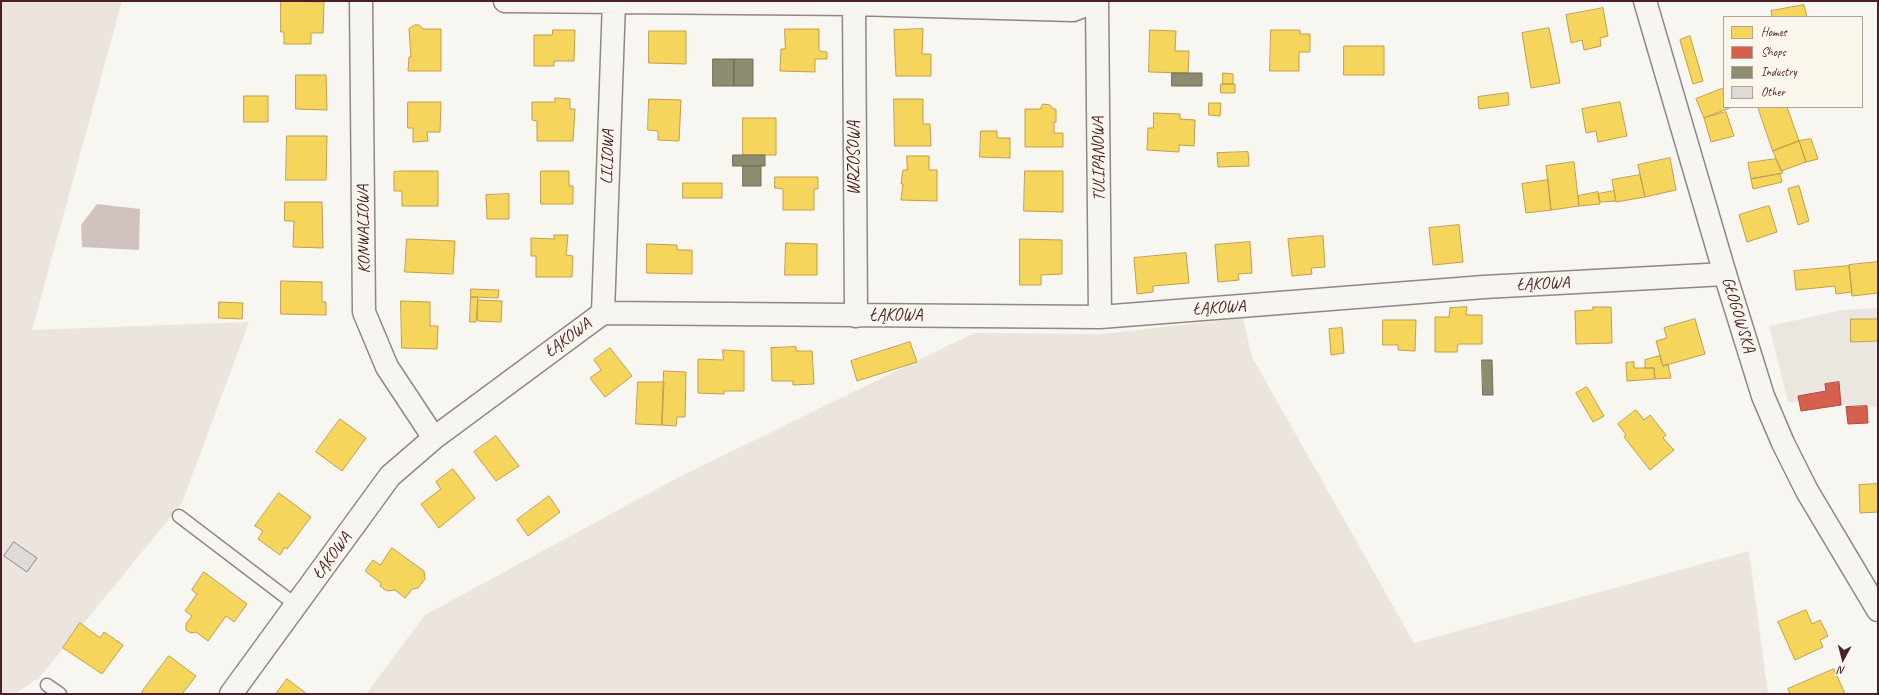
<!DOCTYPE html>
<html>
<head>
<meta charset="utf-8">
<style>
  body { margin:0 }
  #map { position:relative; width:1879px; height:695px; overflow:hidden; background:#f8f6f0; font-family:Caveat,sans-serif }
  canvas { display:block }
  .frame { position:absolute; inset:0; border:2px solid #4a1f2b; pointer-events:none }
  .legend { position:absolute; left:1723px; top:16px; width:140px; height:92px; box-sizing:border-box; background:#fbf7ec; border:1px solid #b4a19f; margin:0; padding:5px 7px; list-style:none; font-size:12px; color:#4a1f2b }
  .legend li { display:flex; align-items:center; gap:8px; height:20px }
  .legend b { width:20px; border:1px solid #b4a19f }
  .north { position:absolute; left:1823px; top:639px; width:40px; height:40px; -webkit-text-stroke:3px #fbf7ec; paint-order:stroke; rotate:187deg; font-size:11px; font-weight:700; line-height:16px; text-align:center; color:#4a1f2b }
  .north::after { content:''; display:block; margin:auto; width:14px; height:18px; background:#4a1f2b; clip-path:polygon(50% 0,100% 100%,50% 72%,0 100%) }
</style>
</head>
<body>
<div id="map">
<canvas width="1879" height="695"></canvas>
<div class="frame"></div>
<ul class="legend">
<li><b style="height:11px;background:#f6d55c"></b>Homes</li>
<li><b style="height:11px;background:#d6604d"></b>Shops</li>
<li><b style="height:11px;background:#8c8c6e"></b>Industry</li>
<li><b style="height:11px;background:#dedad7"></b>Other</li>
</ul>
<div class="north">N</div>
</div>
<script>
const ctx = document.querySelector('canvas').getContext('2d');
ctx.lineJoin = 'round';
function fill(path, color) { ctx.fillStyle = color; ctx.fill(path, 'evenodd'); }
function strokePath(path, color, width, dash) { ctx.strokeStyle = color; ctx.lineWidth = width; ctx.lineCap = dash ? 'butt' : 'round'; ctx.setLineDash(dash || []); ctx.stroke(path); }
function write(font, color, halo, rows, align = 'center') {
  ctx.font = font + ' Caveat,sans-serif'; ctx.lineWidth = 4; ctx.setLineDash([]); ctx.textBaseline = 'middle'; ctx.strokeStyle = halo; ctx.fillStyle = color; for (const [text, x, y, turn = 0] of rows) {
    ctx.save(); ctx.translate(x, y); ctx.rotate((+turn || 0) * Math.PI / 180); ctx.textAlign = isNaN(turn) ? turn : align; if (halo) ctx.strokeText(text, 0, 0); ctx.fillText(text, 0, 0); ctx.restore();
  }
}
const built = new Path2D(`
  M1878,308V407L1788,402L1769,326L1842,310Z`);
const green = new Path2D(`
  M1,1H122L32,330L249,322L182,503L39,678L14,694H1Z
  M1243,318L1252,357L1414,643L1749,551L1768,694H366L425,615L679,477L974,333L1101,334Z`);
const water = new Path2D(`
  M97,204L140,209L139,250L82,247L81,225Z`);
const homes = new Path2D(`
  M281,1L324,2L323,33H311V44H284V32H281Z
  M1804,5L1807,17H1772L1771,11Z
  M1603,8L1608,36L1600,38L1601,46L1584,50L1582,40L1571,43L1566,15Z
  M415,25H419L423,29H441V71H408L409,57H411L409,29Z
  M1549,28L1560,83L1531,88L1522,33Z
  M785,29H819V51L827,52V59H815V72L780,71L781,49H785Z
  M923,29L922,54H931V76H896L894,30Z
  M553,30H575L574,61H554V66H534V35H552Z
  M1150,30L1176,31L1175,51H1189L1188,73L1149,72Z
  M1271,30H1300V34H1310V52H1299V71H1270Z
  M649,31H686V64L649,63Z
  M1690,36L1703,81L1693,84L1680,40Z
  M1344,46H1384V75H1344Z
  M1223,73L1233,74V84H1223Z
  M296,75H326L327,110L296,109Z
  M1221,84H1235V93H1221Z
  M1724,88V107H1732L1704,118L1696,99Z
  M1508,93L1509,105L1479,109L1478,97Z
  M244,96H268V122H244Z
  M555,98L570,99V109H575L573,141H537V121L532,120V102H555Z
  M649,99L681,100L679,141L658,140V131L648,130Z
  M894,99H923V124H930L931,146H895Z
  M408,102H441L440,132H427L428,141L413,142V128H408Z
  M1620,102L1627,136L1598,142L1596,131L1586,133L1582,109Z
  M1209,103H1221L1220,116L1209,115Z
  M1043,104L1050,105L1053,109H1056V122H1054V133H1063V147H1025V109H1040Z
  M1758,107H1787L1799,141L1773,151Z
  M1726,112L1734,136L1711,142L1704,118Z
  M1154,113L1180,114V119L1195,120L1194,146L1179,145V152L1147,150L1148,128H1153Z
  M743,118H776V155H743Z
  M981,131H997V138H1010V158L980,157Z
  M287,136H327L326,180H286Z
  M1811,139L1818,159L1806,162L1799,141Z
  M1799,141L1806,162L1781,171L1773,151Z
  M1248,152L1249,166L1218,167L1217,153Z
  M907,156H929V170H937V201L901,200L903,184H901L903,170H907Z
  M1670,158L1676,190L1645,197L1638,165Z
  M1776,159L1783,173L1751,179L1748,163Z
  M1574,162L1579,206L1551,210L1546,166Z
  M402,171H438V206H402V191H394V172Z
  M541,171H569V186H573V204H541Z
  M1025,171H1063V212L1024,211Z
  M1780,174L1782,182L1753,189L1751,179Z
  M1640,175L1645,197L1616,202L1612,180Z
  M775,177H818V189H814V210H783V189L775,188Z
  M1548,180L1551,210L1526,213L1522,184Z
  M683,183H722V198H683Z
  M1799,186L1809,221L1798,225L1788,189Z
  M1614,191L1616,201L1600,202L1598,194Z
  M1598,192L1600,204L1579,206L1578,196Z
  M509,194V219H487L486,195Z
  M285,202H322L323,248L293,247L294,221H285Z
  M1769,206L1777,232L1747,242L1739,215Z
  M1459,225L1463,262L1433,265L1429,228Z
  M554,235H568L566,255L573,256L572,277H536V256H531V238L554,239Z
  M1323,236L1325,267L1311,268L1312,274L1292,276L1288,239Z
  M407,239L455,241L453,274L405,272Z
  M1020,239L1062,240V274L1041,275V285H1020Z
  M1250,242L1252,273L1238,274L1239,280L1218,282L1215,245Z
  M786,243L817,244V275H785Z
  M647,244L677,245V250H692V274L647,273Z
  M1186,253L1189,283L1153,286V292L1137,294L1134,258Z
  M1878,262V293L1852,296L1849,265Z
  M1849,266L1852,292L1836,294L1835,286L1796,290L1794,271Z
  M281,281L322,282V302H326V315L281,314Z
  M471,289L499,290L498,298L471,297Z
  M471,297H478L476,322H470Z
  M478,300L502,301L501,322L478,321Z
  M401,301L430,302V326H438L437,349L402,348Z
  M219,302L243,303L242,319L219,318Z
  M1467,307L1466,315H1482V344H1458L1457,352H1435V317H1449L1450,308Z
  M1593,307H1611L1612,343L1576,344L1575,311L1593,310Z
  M1695,319L1705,354L1663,366L1656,341L1667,338L1664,328Z
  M1851,319H1878V341L1851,342Z
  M1383,320H1416L1415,351L1398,350V345H1383Z
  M1342,328L1344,353L1331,355L1329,329Z
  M910,342L917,362L857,381L851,361Z
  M796,347V351H812L814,384L793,385V381H772L771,348Z
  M610,348L632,376L605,397L590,378L601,370L594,360Z
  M723,350L744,351V391H724V394L698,393V359L723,360Z
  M1660,356L1663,366L1668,364L1671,378L1655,379L1654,368H1645V360Z
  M1634,362V368H1654L1655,379L1627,381L1626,363Z
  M664,371L686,372L685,417H677L676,426L662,425Z
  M638,382H664L662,425L636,424Z
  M1587,387L1604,416L1593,422L1576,393Z
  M1636,410L1644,420L1650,415L1666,435L1663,438L1674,450L1650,470L1624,437L1626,435L1618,424Z
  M340,419L366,438L342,471L316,452Z
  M496,436L519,466L496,481L474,452Z
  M453,469L475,498L439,528L421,504L441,489L436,482Z
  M1878,484V512L1860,513L1859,485Z
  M279,493L311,517L287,549L285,547L280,555L258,539L263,531L255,526Z
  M549,496L560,512L528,536L517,520Z
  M392,548L424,571L425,579L418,588L412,589L405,598L395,590L387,591L380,586L381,583L365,571L373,560L380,565Z
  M204,572L247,604L234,622L226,616L208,641L196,632L191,633L186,630V624L192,616L185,611L197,594L192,590Z
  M1806,610L1812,624L1820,620L1828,636L1820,640L1823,647L1795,660L1778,622Z
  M80,623L100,638L104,632L123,645L102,674L63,648Z
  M169,656L196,676L182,694H145L142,692Z
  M1834,669L1845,694H1790L1788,689Z
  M287,679L307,694H276Z`);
const shops = new Path2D(`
  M1839,382L1841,405L1801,411L1798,396L1826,391L1825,384Z
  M1867,406L1868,423L1848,424L1846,407Z`);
const industry = new Path2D(`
  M713,59H734V86H713Z
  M734,59H753V86H734Z
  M1172,73H1202V86H1172Z
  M733,155H765V166H733Z
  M743,166H761V186H743Z
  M1482,360H1492L1493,395H1483Z`);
const building = new Path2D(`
  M14,542L37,558L27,572L4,556Z`);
const service = new Path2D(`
  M179,516L296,605
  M47,685L60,694`);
const minor = new Path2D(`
  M361,1L364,312L387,367L434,438
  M505,1L854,4L1073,10L1096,1
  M854,1L856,316
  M1097,1L1100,317
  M603,313L614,1
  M231,694L390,476L434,438L603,313L1100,317L1484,287L1725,274`);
const tertiary = new Path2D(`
  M1645,1L1725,274L1763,396L1783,443L1807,491L1878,610`);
const streetNames = [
  ["LILIOWA",608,157,-88],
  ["WRZOSOWA",855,158,-90],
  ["TULIPANOWA",1099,159,-91],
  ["KONWALIOWA",364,229,-91],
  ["ŁĄKOWA",1543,284,-3],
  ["ŁĄKOWA",1219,308,-4],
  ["GŁOGOWSKA",1738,315,73],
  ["ŁĄKOWA",896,316],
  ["ŁĄKOWA",568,338,-37],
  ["ŁĄKOWA",332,556,-54]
];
fill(built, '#ebe6df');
fill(green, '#ece5de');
fill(water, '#d0c3bf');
fill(homes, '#f6d55c');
strokePath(homes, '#c29e4d', 1);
fill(shops, '#d6604d');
strokePath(shops, '#ac4c43', 1);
fill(industry, '#8c8c6e');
strokePath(industry, '#786b5a', 1);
fill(building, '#dedad7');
strokePath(building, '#918787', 1);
strokePath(service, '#918787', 15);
strokePath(minor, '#918787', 25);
strokePath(tertiary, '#918787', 25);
strokePath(service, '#f6f5f1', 12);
strokePath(minor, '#f6f5f1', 22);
strokePath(tertiary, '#f6f5f1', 22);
write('17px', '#4a1f2b', '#fbf7ec', streetNames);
</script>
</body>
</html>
